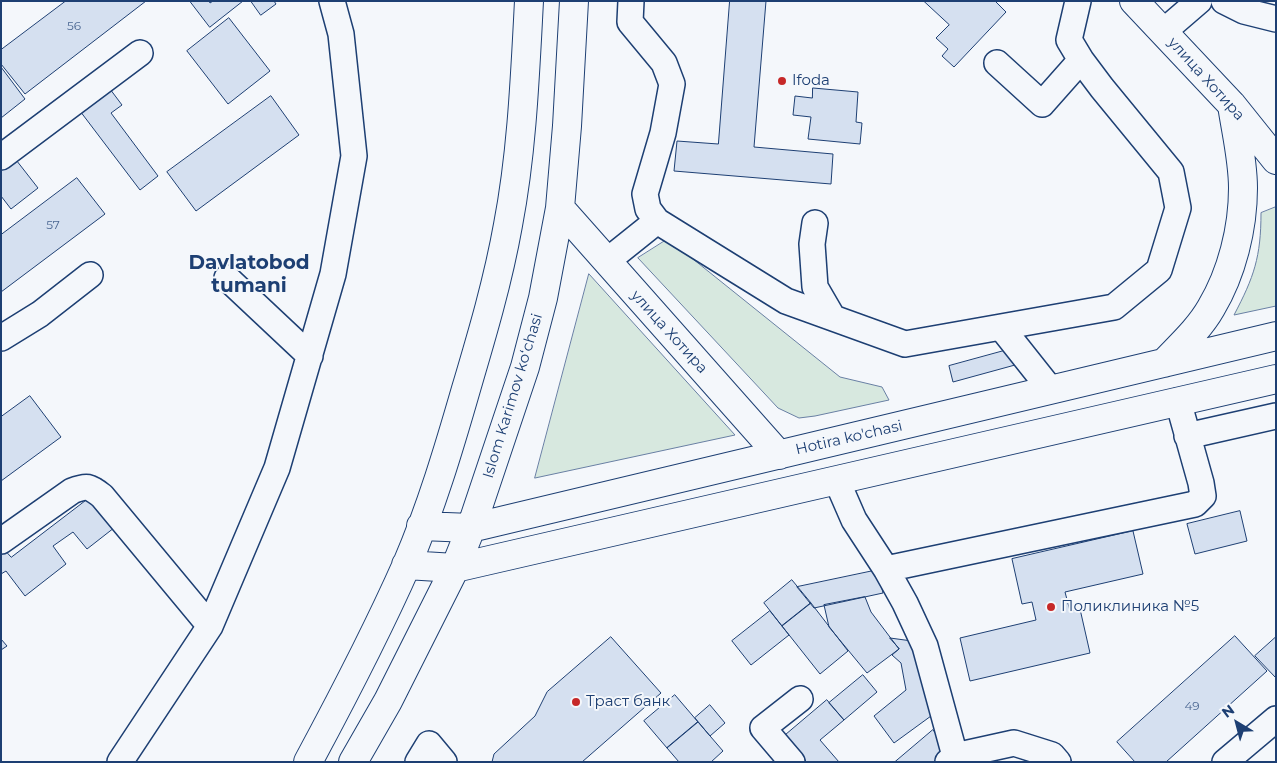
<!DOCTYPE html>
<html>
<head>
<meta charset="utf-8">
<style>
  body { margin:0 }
  #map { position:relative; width:1277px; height:763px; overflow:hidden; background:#f4f7fb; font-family:Montserrat,sans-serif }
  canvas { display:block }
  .frame { position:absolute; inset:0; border:2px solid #1d3f73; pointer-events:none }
  .north { position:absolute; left:1212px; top:698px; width:50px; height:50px; -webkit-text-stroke:4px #f4f7fb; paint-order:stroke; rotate:323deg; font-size:14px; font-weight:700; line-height:20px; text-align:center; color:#1d3f73 }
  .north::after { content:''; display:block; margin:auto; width:18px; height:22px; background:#1d3f73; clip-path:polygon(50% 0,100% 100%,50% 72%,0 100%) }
</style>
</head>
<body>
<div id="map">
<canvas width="1277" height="763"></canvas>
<div class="frame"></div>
<div class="north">N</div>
</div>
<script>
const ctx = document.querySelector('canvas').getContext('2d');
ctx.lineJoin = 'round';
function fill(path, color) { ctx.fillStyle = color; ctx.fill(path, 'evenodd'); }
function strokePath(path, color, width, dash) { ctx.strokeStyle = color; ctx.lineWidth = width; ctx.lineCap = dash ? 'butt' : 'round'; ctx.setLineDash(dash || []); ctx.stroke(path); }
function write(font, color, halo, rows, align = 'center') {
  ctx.font = font + ' Montserrat,sans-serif'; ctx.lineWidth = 4; ctx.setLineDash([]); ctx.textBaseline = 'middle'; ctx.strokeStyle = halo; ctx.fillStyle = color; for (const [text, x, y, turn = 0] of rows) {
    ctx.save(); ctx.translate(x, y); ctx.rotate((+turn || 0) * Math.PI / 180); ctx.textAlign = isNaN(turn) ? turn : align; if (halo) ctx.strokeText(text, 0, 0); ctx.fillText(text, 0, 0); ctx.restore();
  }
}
const green = new Path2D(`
  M1276,207V306L1234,315C1254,277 1261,257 1261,213Z
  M668,239L840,377L882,387L889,400L815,416L799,418L778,408L638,258Z
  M589,274L735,435L535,478Z`);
const building = new Path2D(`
  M66,1H146L25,94L1,64V50Z
  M190,1H209L210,3L213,1H243L210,27Z
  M251,1H274L276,4L261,15Z
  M730,1H766L754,147L833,154L831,184L674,171L677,141L718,144Z
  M924,1H995L1006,12L954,67L942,56L948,49L936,38L949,25Z
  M229,18L270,71L228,104L187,51Z
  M1,67L25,99L1,118Z
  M813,88L858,92L856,122L862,123L860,144L808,139L811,117L793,115L795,96L812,98Z
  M110,89L122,105L111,113L158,176L140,190L80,111Z
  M271,96L299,135L196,211L167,172Z
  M13,156L38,188L11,209L1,196V165Z
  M77,178L105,214L1,292V235Z
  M1011,349L1015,365L953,382L949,366Z
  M30,396L61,437L1,481V417Z
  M96,493L119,524L87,549L73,532L53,546L66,564L25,596L6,571L1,574V546L11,557Z
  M1240,511L1247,541L1195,554L1187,524Z
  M1133,531L1143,574L1065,592L1070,611L1080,609L1090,653L970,681L960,638L1036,620L1032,602L1022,604L1012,559Z
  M878,570L883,593L814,608L797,587Z
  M792,580L811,603L782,626L764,603Z
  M865,597L871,612L899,649L867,673L829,627L824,605Z
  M811,603L848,651L820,674L782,626Z
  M770,611L789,635L751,665L732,641Z
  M1235,636L1267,671L1166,762H1135L1117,742Z
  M611,637L661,693L582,762H492L494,754L535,716L547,692Z
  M1276,637V678L1255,656Z
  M890,638L912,641L931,716L894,743L874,716L906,690L901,663L892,655L899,649Z
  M1,639L7,646L1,650Z
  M863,675L877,692L844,720L829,703Z
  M675,695L698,722L667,748L644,721Z
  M827,700L844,720L820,740L839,762H801L782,738Z
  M710,705L725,723L710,736L695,718Z
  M698,722L723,751L711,762H679L667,748Z
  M933,730L950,751L937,762H895Z`);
const minor = new Path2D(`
  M631,1L630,22L664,63L672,84L663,133L645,194L648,209L657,221L786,301L905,344L1114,307L1159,270L1178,208L1171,172L1102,88L1081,60L1069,40L1078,1
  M1224,1L1244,11L1276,19
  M1163,32L1199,1
  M997,63L1042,104L1081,60
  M1,157L140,53
  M815,223L812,244L815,287L833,318
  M607,261L657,221
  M227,278L310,356
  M1001,327L1051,390
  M1,338L40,314L90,275
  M1187,436L1276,416
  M837,481L854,520L886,569L905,603L925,646L955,756
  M1,541L72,491C87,485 89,486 102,496L210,626
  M886,569L1195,504L1203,496L1201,483L1178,401
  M120,762L210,626L277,468L333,274L354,156L341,34L332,1
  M418,762L429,744L444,762
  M792,762L763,728L800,699
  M948,762L955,756L1014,743L1052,755L1058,762
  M1225,762L1276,719`);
const major = new Path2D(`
  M1134,1L1232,105L1276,160
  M560,208L779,455
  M1164,363C1180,346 1199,329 1211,308C1232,273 1243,228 1243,188C1243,160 1236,132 1232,105
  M421,526L471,528L1276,336
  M406,565L455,568L1276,379
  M308,762C343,697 377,632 407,564C431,508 449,448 466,389C482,335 498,281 508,225C522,152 525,76 529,1
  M353,762L388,701L455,568L471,528L525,367L543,298L560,208L567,126L574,1`);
const markers = [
  [782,81,5,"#c62828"],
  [1051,607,5,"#c62828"],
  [576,702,5,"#c62828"]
];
const numberNames = [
  ["56",74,26],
  ["57",53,225],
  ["49",1192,706]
];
const streetNames = [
  ["улица Хотира",1206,79,48],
  ["улица Хотира",669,332,48],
  ["Islom Karimov koʻchasi",513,396,-73],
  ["Hotira ko'chasi",849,438,-13]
];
const poiNames = [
  ["Ifoda",792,81],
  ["Поликлиника №5",1061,607],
  ["Траст банк",586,702]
];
const districtNames = [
  ["Davlatobod",249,263],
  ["tumani",249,286]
];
fill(green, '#d7e8df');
strokePath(green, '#687fa3', 1);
fill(building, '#d5e0f0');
strokePath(building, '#1d3f73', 1);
strokePath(minor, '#1d3f73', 28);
strokePath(major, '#1d3f73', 30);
strokePath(minor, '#f4f7fb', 25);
strokePath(major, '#f4f7fb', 28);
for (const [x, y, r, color] of markers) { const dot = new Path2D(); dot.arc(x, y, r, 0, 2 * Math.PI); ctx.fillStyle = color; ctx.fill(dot); strokePath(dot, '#f4f7fb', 2); }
write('12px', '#4b6792', null, numberNames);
write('15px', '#1d3f73', '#f4f7fb', streetNames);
write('15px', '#1d3f73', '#f4f7fb', poiNames, 'left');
write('bold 20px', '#1d3f73', '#f4f7fb', districtNames);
</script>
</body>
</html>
